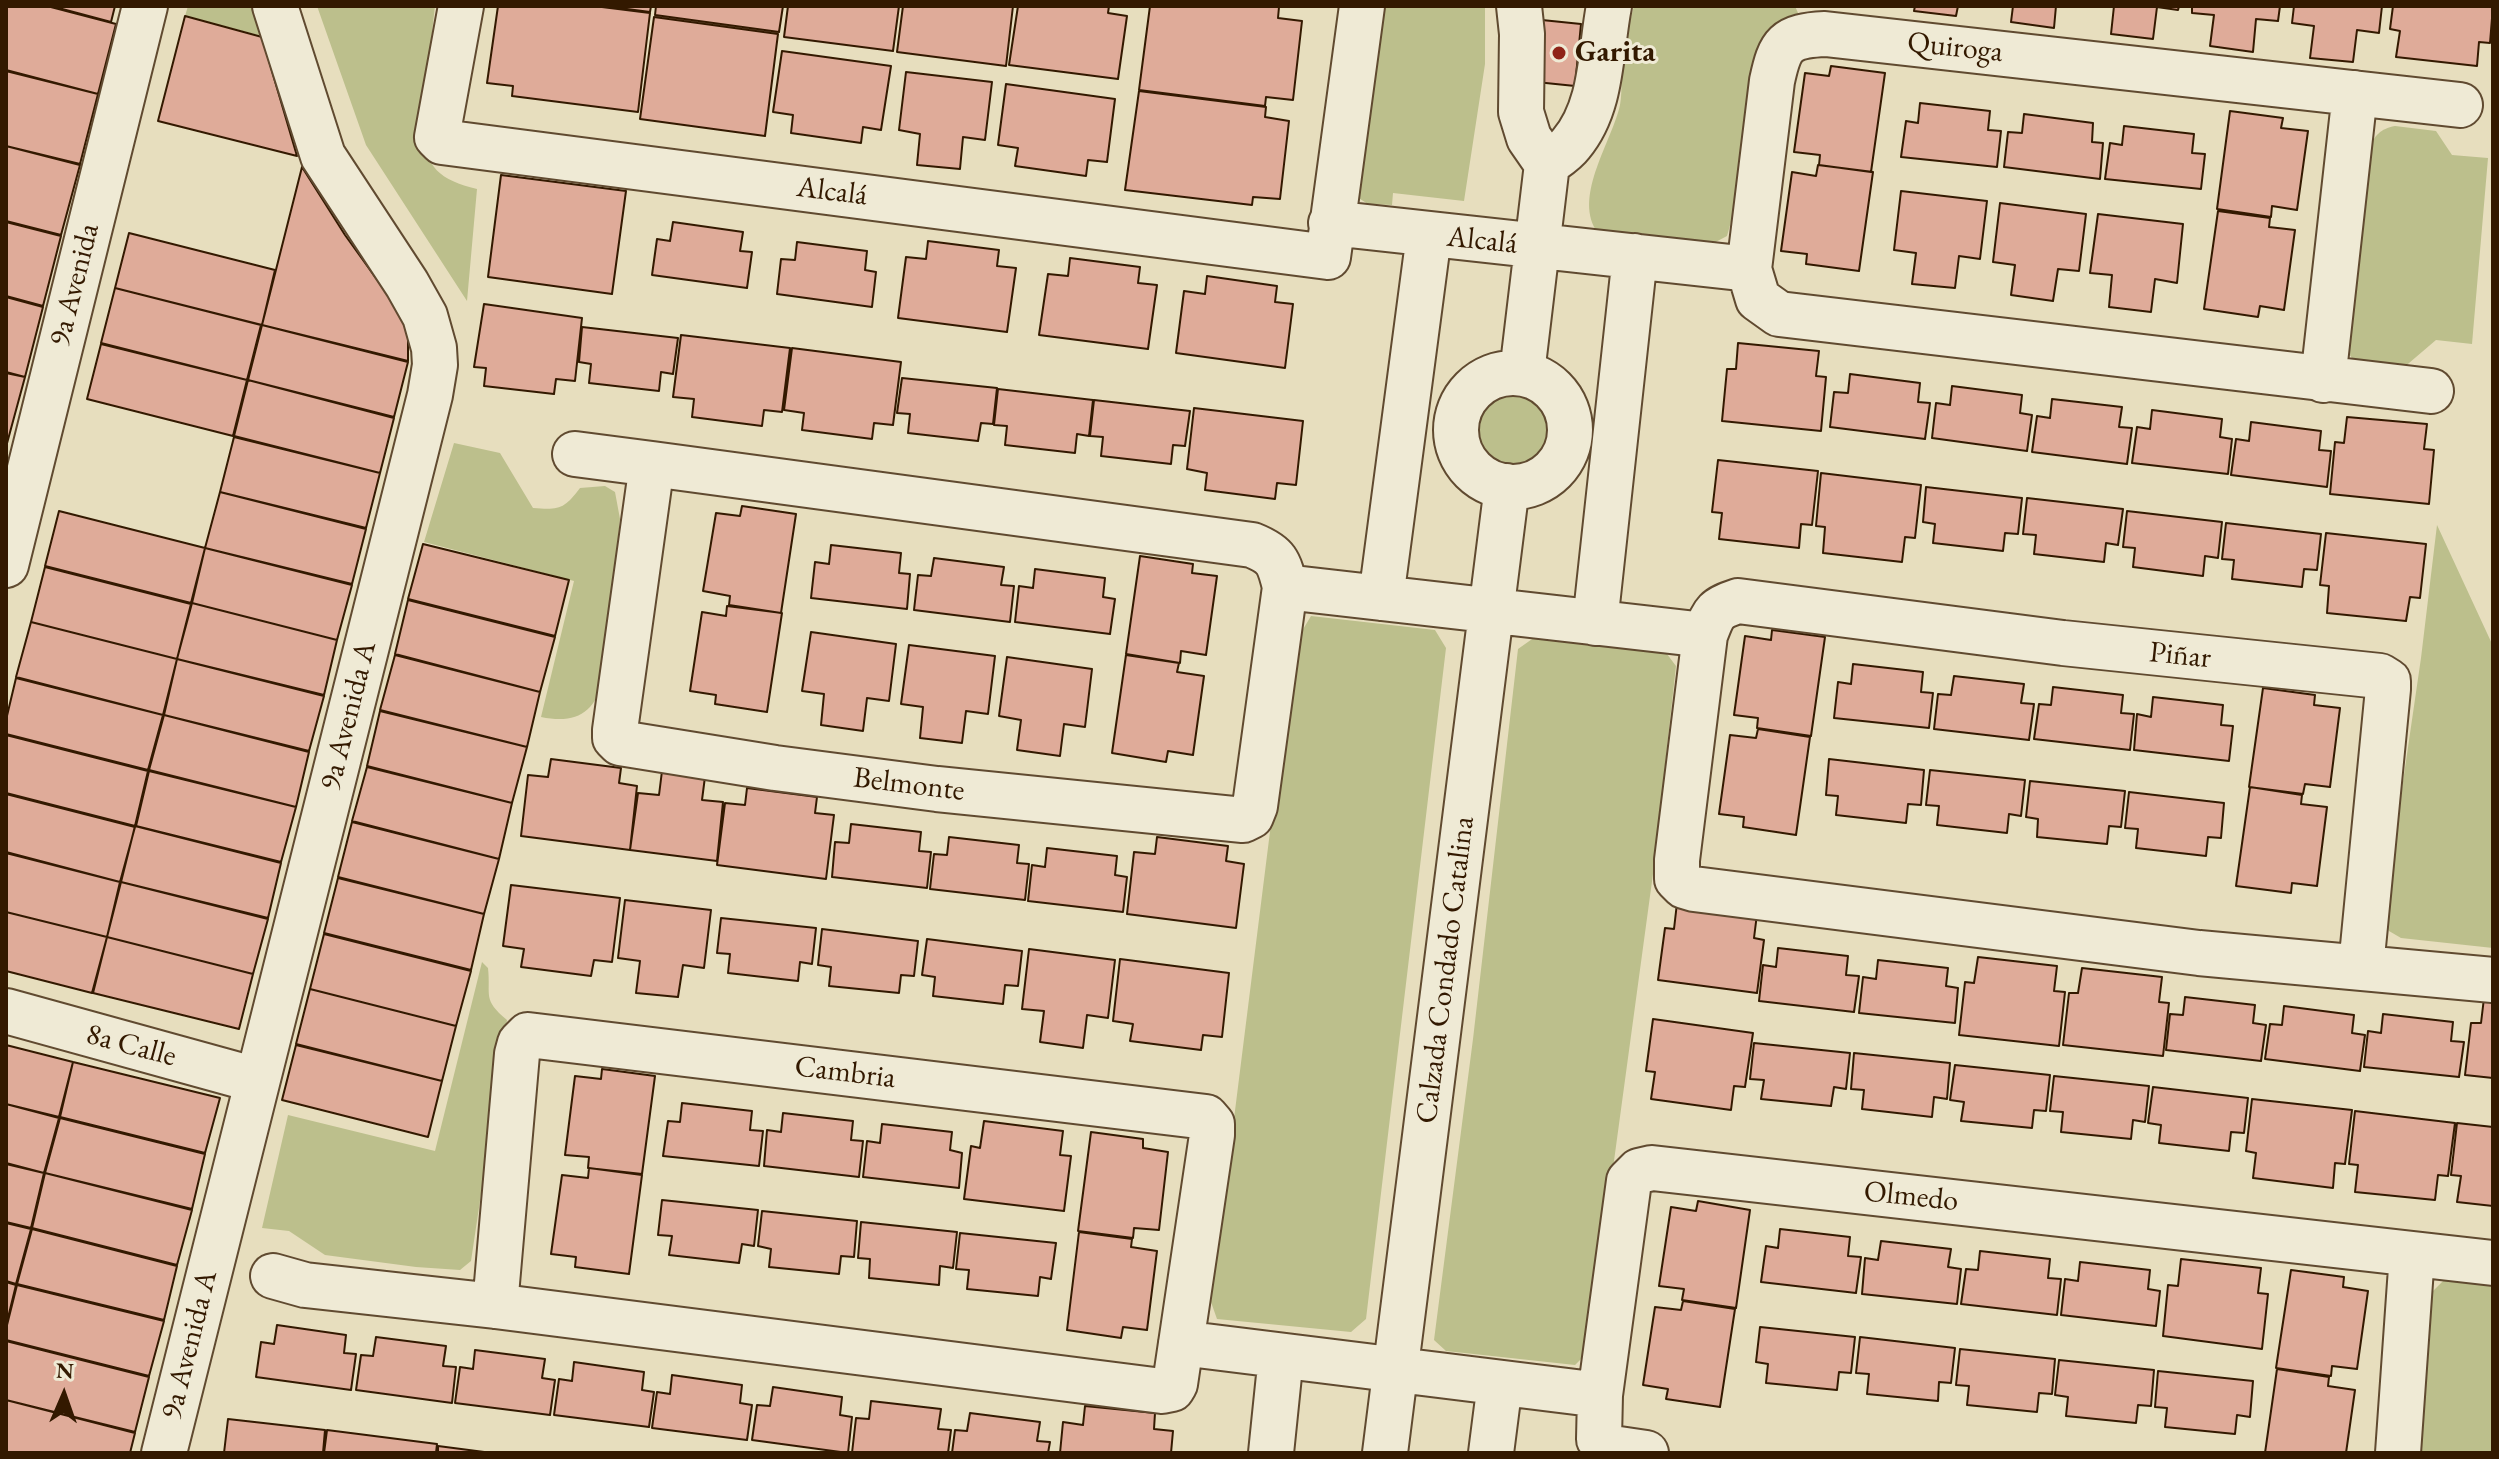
<!DOCTYPE html>
<html>
<head>
<meta charset="utf-8">
<style>
  body { margin:0 }
  #map { position:relative; width:2499px; height:1459px; overflow:hidden; background:#e7debe; font-family:"EB Garamond",serif }
  canvas { display:block }
  .frame { position:absolute; inset:0; border:8px solid #331900; pointer-events:none }
  .north { position:absolute; left:24px; top:1355px; width:80px; height:80px; -webkit-text-stroke:6px #efead5; paint-order:stroke; rotate:2deg; font-size:22px; font-weight:700; line-height:32px; text-align:center; color:#331900 }
  .north::after { content:''; display:block; margin:auto; width:28px; height:36px; background:#331900; clip-path:polygon(50% 0,100% 100%,50% 72%,0 100%) }
</style>
</head>
<body>
<div id="map">
<canvas width="2499" height="1459"></canvas>
<div class="frame"></div>
<div class="north">N</div>
</div>
<script>
const ctx = document.querySelector('canvas').getContext('2d');
ctx.lineJoin = 'round';
function fill(path, color) { ctx.fillStyle = color; ctx.fill(path, 'evenodd'); }
function strokePath(path, color, width, dash) { ctx.strokeStyle = color; ctx.lineWidth = width; ctx.lineCap = dash ? 'butt' : 'round'; ctx.setLineDash(dash || []); ctx.stroke(path); }
function write(font, color, halo, rows, align = 'center') {
  ctx.font = font + ' "EB Garamond",serif'; ctx.lineWidth = 6; ctx.setLineDash([]); ctx.textBaseline = 'middle'; ctx.strokeStyle = halo; ctx.fillStyle = color; for (const [text, x, y, turn = 0] of rows) {
    ctx.save(); ctx.translate(x, y); ctx.rotate((+turn || 0) * Math.PI / 180); ctx.textAlign = isNaN(turn) ? turn : align; if (halo) ctx.strokeText(text, 0, 0); ctx.fillText(text, 0, 0); ctx.restore();
  }
}
const green = new Path2D(`
  M188,6H254L262,36L185,16Z
  M317,6H435L421,130C426,168 440,180 477,189L467,301L366,145Z
  M1371,6H1485V64L1464,201L1393,193L1392,205L1368,204L1357,197Z
  M1634,6H1795L1801,20L1770,36L1752,64L1734,211L1727,236L1708,246L1596,230C1574,195 1612,141 1620,105C1623,89 1620,71 1622,55C1625,38 1630,22 1634,6Z
  M2395,126L2436,131L2452,155L2488,158L2472,344L2436,340L2402,369L2355,362L2349,354L2369,149C2375,135 2380,129 2395,126Z
  M1471 430a43 43 0 1 1 86 0a43 43 0 1 1-86 0Z
  M454,443L500,453L533,508C560,510 564,509 580,488L605,486L615,492L620,519L603,679C595,714 575,724 541,717L574,581L424,542Z
  M2437,525L2493,646V948L2401,938L2389,931L2383,919L2421,658Z
  M1311,616L1435,630L1446,648L1366,1319L1351,1332L1217,1319L1211,1302L1283,728L1302,631Z
  M1535,637L1667,654L1676,666L1653,874L1588,1352L1575,1365L1446,1351L1434,1340L1473,1039L1518,649Z
  M482,962L488,968C491,996 482,999 507,1020L471,1261L460,1270L416,1267L325,1255L289,1231L262,1228L288,1115L435,1151Z
  M2452,1278L2493,1282V1453H2414L2433,1291L2444,1280Z`);
const building = new Path2D(`
  M6,6H47L116,24L98,94L6,70Z
  M51,6H115L111,22Z
  M498,6H594L650,13L638,112L512,96L513,86L487,83Z
  M604,6H651L650,12Z
  M656,6H783L779,32L655,15Z
  M788,6H899L893,51L784,37Z
  M903,6H1013L1006,66L897,52Z
  M1018,6H1109L1108,13L1127,16L1118,79L1009,65Z
  M1150,6H1269L1279,7L1278,18L1302,21L1293,100L1266,97L1265,106L1139,90Z
  M1915,6H1958L1956,16L1914,11Z
  M2013,6H2056L2054,28L2011,22Z
  M2114,6H2179L2178,10L2157,7L2153,39L2111,34Z
  M2192,6H2280L2278,21L2256,19L2253,52L2210,46L2214,15L2192,13Z
  M2294,6H2382L2379,33L2357,30L2353,62L2310,58L2314,26L2292,23Z
  M2393,6H2493L2490,43L2479,42L2477,66L2396,57L2400,31L2390,29Z
  M185,16L262,37L297,156L158,121Z
  M654,17L778,34L765,136L640,119Z
  M1542,20L1581,24L1575,86L1536,82Z
  M782,51L891,66L881,130L863,127L861,143L791,133L793,115L773,112Z
  M1831,66L1885,73L1871,172L1819,165L1820,155L1794,152L1805,73L1829,76Z
  M6,71L98,94L80,164L6,146Z
  M906,72L992,82L985,140L963,137L960,169L917,165L920,134L899,130Z
  M1006,84L1115,99L1107,162L1088,160L1086,176L1015,166L1018,148L998,145Z
  M1139,91L1266,107L1265,117L1289,121L1280,199L1253,197L1252,205L1125,190Z
  M1920,103L1990,111L1988,130L2001,131L1997,167L1901,157L1906,121L1918,123Z
  M2230,111L2283,118L2281,128L2308,131L2297,210L2272,206L2271,217L2217,209Z
  M2024,114L2093,123L2092,142L2103,143L2100,179L2004,167L2008,132L2022,133Z
  M2124,126L2194,134L2192,153L2205,154L2201,189L2105,179L2110,143L2122,145Z
  M6,146L80,165L61,235L6,221Z
  M1818,165L1873,172L1859,271L1806,264L1807,254L1781,251L1792,172L1816,176Z
  M302,167L345,235L396,306L408,329V361L262,325Z
  M501,175L626,191L612,294L488,277Z
  M1901,191L1987,201L1980,259L1959,256L1955,288L1912,284L1916,253L1894,250Z
  M2000,203L2086,214L2079,271L2058,269L2053,301L2011,295L2015,265L1993,262Z
  M2218,211L2270,218L2269,227L2295,230L2284,310L2260,306L2258,317L2204,309Z
  M2098,214L2183,224L2177,283L2155,279L2151,312L2109,307L2112,275L2090,273Z
  M6,222L61,236L43,306L6,296Z
  M673,222L743,232L740,251L752,252L747,288L652,275L657,239L670,241Z
  M129,233L275,270L262,325L115,288Z
  M928,241L999,250L997,266L1016,268L1007,332L898,318L906,257L926,259Z
  M797,242L867,251L865,270L876,272L872,307L777,294L781,259L795,260Z
  M1070,258L1140,267L1138,283L1157,285L1148,349L1039,335L1048,274L1068,276Z
  M1207,276L1277,286L1275,302L1293,304L1285,368L1176,353L1184,291L1205,294Z
  M115,288L261,325L247,380L101,343Z
  M6,297L43,307L25,377L6,372Z
  M484,304L582,318L575,381L556,379L554,394L484,386L486,368L474,367Z
  M262,325L408,362L394,417L248,380Z
  M582,327L678,338L673,374L661,372L659,391L589,383L591,364L579,362Z
  M681,335L790,348L782,412L764,410L762,426L692,417L694,399L673,397Z
  M1738,343L1819,351L1816,376L1826,377L1821,431L1722,421L1727,369H1736Z
  M101,344L247,380L233,436L87,399Z
  M792,348L901,362L893,425L874,423L872,439L802,430L804,413L784,410Z
  M6,373L25,377L6,447Z
  M1850,374L1920,383L1918,402L1930,403L1925,439L1830,427L1834,392L1848,393Z
  M902,378L997,388L993,424L981,423L978,441L908,433L910,414L897,413Z
  M248,380L394,418L380,473L234,436Z
  M1952,386L2022,395L2020,413L2032,415L2027,451L1932,438L1936,403L1950,405Z
  M998,389L1093,400L1089,436L1077,434L1075,453L1005,445L1007,426L994,425Z
  M2052,399L2122,407L2119,427L2132,428L2127,464L2032,452L2037,416L2050,418Z
  M1094,400L1190,411L1185,446L1173,445L1171,464L1101,456L1103,437L1090,436Z
  M1194,408L1303,421L1296,485L1277,483L1275,499L1205,490L1207,473L1187,469Z
  M2152,410L2222,419L2220,437L2232,439L2228,474L2132,463L2137,427L2150,429Z
  M2347,417L2427,424L2424,449L2434,450L2429,504L2330,494L2335,442L2344,443Z
  M2251,422L2321,431L2319,450L2331,451L2327,487L2231,475L2236,439L2249,441Z
  M234,437L380,473L366,528L220,492Z
  M1718,460L1818,471L1812,525L1801,524L1799,548L1719,539L1722,513L1712,512Z
  M1821,473L1921,485L1915,538L1905,537L1902,562L1823,553L1825,527L1816,526Z
  M1926,487L2022,498L2018,534L2005,533L2003,551L1933,543L1935,524L1923,522Z
  M220,492L366,529L352,584L205,548Z
  M2027,498L2123,509L2118,545L2106,543L2104,562L2034,554L2036,535L2023,534Z
  M742,506L796,514L781,613L729,605L730,596L703,591L716,513L740,516Z
  M59,511L205,548L191,603L45,566Z
  M2127,511L2222,522L2218,558L2205,556L2203,576L2133,567L2135,548L2123,547Z
  M2226,523L2321,534L2317,570L2304,569L2302,587L2232,579L2234,560L2222,559Z
  M2326,533L2426,544L2420,598L2410,597L2406,621L2327,613L2329,586L2320,585Z
  M423,544L569,580L555,636L408,599Z
  M831,545L901,553L899,573L910,574L907,609L811,598L815,562L829,564Z
  M205,548L352,585L337,640L192,603Z
  M1140,556L1193,564L1192,573L1217,576L1206,655L1181,651L1180,663L1126,654Z
  M934,558L1004,567L1001,585L1014,586L1010,622L914,610L918,575L931,576Z
  M45,567L191,604L177,659L31,622Z
  M1035,569L1105,578L1103,597L1115,599L1110,634L1015,622L1019,586L1033,588Z
  M408,600L555,637L540,692L395,654Z
  M192,603L337,640L324,695L177,659Z
  M727,606L782,613L767,712L715,704L716,695L690,691L702,612L726,616Z
  M31,622L177,659L163,715L16,677Z
  M1772,630L1825,637L1811,736L1757,728L1758,718L1734,715L1745,636L1771,640Z
  M811,632L896,644L889,701L867,698L863,731L821,725L824,694L802,691Z
  M909,645L995,656L988,714L966,711L962,743L920,738L923,707L901,704Z
  M395,655L540,692L527,747L380,710Z
  M1126,655L1179,663L1177,672L1204,676L1193,755L1168,751L1166,762L1112,753Z
  M1007,657L1092,669L1085,727L1064,724L1060,756L1017,750L1021,720L999,716Z
  M177,659L324,696L309,751L164,715Z
  M1853,664L1923,672L1921,692L1933,693L1929,728L1834,718L1838,682L1851,684Z
  M1954,676L2024,684L2021,703L2034,704L2029,740L1934,729L1938,694L1951,695Z
  M16,678L163,715L148,770L6,734V720Z
  M2053,687L2123,695L2121,713L2134,714L2130,750L2034,739L2039,704L2051,705Z
  M2263,688L2315,695L2314,705L2340,708L2330,787L2305,784L2303,794L2249,787Z
  M2153,697L2223,705L2221,725L2233,726L2229,761L2134,750L2137,714L2151,717Z
  M380,711L527,747L512,803L367,766Z
  M164,715L309,752L296,807L149,770Z
  M1758,729L1810,737L1796,835L1743,827L1744,817L1719,814L1730,735L1756,738Z
  M6,735L148,771L135,826L6,793Z
  M551,759L621,768L619,783L637,786L630,850L521,836L528,775L548,777Z
  M1829,759L1924,770L1921,805L1908,804L1906,823L1836,815L1838,796L1826,795Z
  M663,763L706,769L702,800L723,802L717,861L630,850L638,793L659,795Z
  M367,767L512,803L499,859L352,821Z
  M1930,770L2025,780L2021,816L2009,814L2007,833L1937,825L1939,806L1926,805Z
  M149,771L296,807L281,862L136,826Z
  M2030,781L2125,791L2121,827L2109,826L2107,844L2037,837L2038,819L2026,817Z
  M2250,787L2302,795L2301,804L2327,807L2317,886L2292,883L2291,893L2236,886Z
  M747,788L817,797L815,813L834,815L826,879L717,865L725,803L745,805Z
  M2129,792L2224,803L2221,838L2208,837L2206,856L2136,848L2138,829L2125,828Z
  M6,794L135,827L120,882L6,852Z
  M352,822L499,859L484,914L338,877Z
  M851,824L921,832L919,851L931,852L927,888L832,877L835,842L849,843Z
  M135,826L281,863L268,918L121,882Z
  M949,837L1019,845L1017,863L1029,864L1025,900L930,889L934,854L947,855Z
  M1157,837L1228,846L1226,861L1244,864L1236,928L1127,914L1134,852L1155,854Z
  M1047,848L1117,856L1115,875L1127,877L1123,912L1028,901L1032,865L1045,867Z
  M6,853L120,882L107,937L6,912Z
  M338,878L484,914L471,970L324,933Z
  M121,882L268,919L253,974L107,937Z
  M511,885L620,898L612,962L594,960L591,976L521,967L524,949L503,946Z
  M625,900L711,910L704,968L683,965L678,997L636,993L640,961L618,958Z
  M1677,903L1757,914L1754,938L1764,940L1757,993L1658,980L1665,928L1674,929Z
  M6,912L107,937L92,993L6,971Z
  M721,918L816,928L812,964L800,962L798,981L728,973L730,954L717,953Z
  M822,929L918,941L914,976L901,975L899,993L829,986L831,967L818,965Z
  M324,934L471,971L456,1026L310,989Z
  M107,937L253,974L239,1029L93,993Z
  M927,939L1022,951L1018,986L1005,985L1003,1004L933,996L935,977L922,975Z
  M1778,948L1848,956L1846,975L1859,976L1854,1012L1759,1001L1763,965L1776,967Z
  M1029,949L1115,960L1108,1018L1087,1015L1083,1048L1040,1042L1044,1011L1022,1009Z
  M1978,957L2057,966L2054,991L2065,992L2059,1046L1959,1035L1965,982L1974,983Z
  M1120,959L1229,973L1222,1037L1203,1035L1201,1050L1130,1041L1133,1024L1113,1021Z
  M1878,960L1948,968L1946,986L1958,988L1955,1023L1859,1013L1863,977L1876,979Z
  M2082,968L2162,977L2159,1002L2169,1003L2163,1056L2063,1045L2069,993H2078Z
  M310,989L456,1026L442,1081L296,1044Z
  M2185,997L2255,1005L2253,1023L2266,1025L2261,1061L2166,1050L2170,1014L2183,1015Z
  M2484,998L2493,999V1078L2465,1075L2471,1023H2481Z
  M2284,1006L2354,1015L2352,1033L2365,1035L2360,1071L2265,1059L2270,1024L2282,1025Z
  M2383,1014L2453,1022L2451,1041L2464,1042L2459,1077L2364,1067L2368,1031L2381,1033Z
  M1653,1019L1753,1033L1745,1087L1734,1086L1731,1110L1651,1099L1655,1072L1646,1071Z
  M1754,1043L1850,1053L1846,1089L1834,1087L1831,1106L1761,1099L1764,1080L1750,1079Z
  M6,1045L73,1062L59,1117L6,1104Z
  M296,1045L442,1081L428,1137L282,1100Z
  M1854,1053L1950,1063L1947,1099L1934,1097L1932,1117L1862,1109L1864,1090L1851,1089Z
  M73,1062L220,1098L205,1153L60,1117Z
  M1955,1065L2050,1075L2046,1111L2034,1110L2032,1128L1961,1121L1964,1102L1950,1100Z
  M602,1069L655,1076L642,1174L588,1168L589,1157L565,1155L575,1076L601,1079Z
  M2054,1076L2149,1086L2145,1122L2133,1120L2131,1139L2061,1132L2063,1112L2050,1111Z
  M2153,1087L2248,1098L2244,1133L2231,1132L2229,1151L2159,1143L2161,1125L2148,1123Z
  M2252,1099L2352,1110L2345,1164L2335,1163L2333,1188L2253,1178L2256,1153L2246,1151Z
  M682,1103L752,1111L750,1130L763,1131L759,1166L663,1156L668,1121L680,1122Z
  M6,1104L59,1118L44,1173L6,1163Z
  M2355,1111L2455,1123L2448,1176L2438,1175L2435,1200L2355,1192L2358,1165L2349,1164Z
  M783,1113L853,1121L851,1140L863,1141L859,1177L764,1166L767,1130L781,1132Z
  M60,1118L205,1154L192,1209L45,1173Z
  M984,1121L1063,1131L1060,1155L1071,1156L1064,1211L964,1199L971,1146L980,1148Z
  M2457,1123L2493,1127V1206L2457,1202L2461,1176L2451,1175Z
  M882,1124L952,1132L950,1150L962,1153L959,1188L863,1177L867,1141L880,1143Z
  M1091,1132L1143,1139V1148L1168,1152L1159,1230L1134,1228L1133,1238L1078,1231Z
  M6,1164L44,1173L31,1228L6,1222Z
  M589,1168L642,1175L629,1274L575,1267L576,1257L551,1254L562,1175L588,1178Z
  M45,1173L192,1210L177,1265L32,1228Z
  M662,1200L758,1210L754,1246L742,1244L739,1263L669,1255L672,1236L658,1235Z
  M1698,1201L1750,1210L1736,1308L1682,1300L1684,1289L1659,1286L1671,1207L1696,1211Z
  M762,1211L857,1221L854,1257L841,1256L839,1274L769,1267L771,1249L758,1246Z
  M861,1222L957,1232L953,1268L940,1266L939,1285L869,1278L870,1259L858,1258Z
  M6,1223L31,1229L16,1284L6,1281Z
  M32,1229L177,1266L164,1320L17,1284Z
  M1780,1229L1850,1237L1848,1256L1861,1257L1856,1293L1761,1282L1766,1246L1778,1248Z
  M1079,1232L1132,1239L1131,1247L1157,1251L1147,1330L1123,1327L1121,1338L1067,1330Z
  M960,1233L1056,1243L1051,1279L1040,1277L1038,1296L967,1289L969,1270L956,1269Z
  M1881,1241L1951,1249L1948,1267L1961,1269L1957,1304L1862,1294L1865,1258L1878,1260Z
  M1980,1251L2050,1259L2048,1278L2061,1279L2057,1315L1961,1304L1966,1269L1978,1270Z
  M2181,1259L2261,1268L2258,1293L2268,1294L2262,1349L2163,1336L2168,1285L2178,1286Z
  M2080,1262L2150,1270L2148,1289L2160,1291L2156,1326L2061,1315L2065,1279L2078,1281Z
  M2291,1270L2344,1277L2343,1287L2368,1291L2357,1369L2332,1366L2331,1376L2276,1368Z
  M6,1282L16,1285L6,1326Z
  M17,1285L164,1321L149,1376L6,1340V1329Z
  M1683,1301L1735,1309L1720,1407L1666,1399L1668,1389L1643,1385L1655,1307L1681,1310Z
  M277,1325L346,1335L344,1353L356,1354L351,1390L256,1377L261,1342L274,1344Z
  M1760,1327L1855,1337L1851,1373L1839,1372L1837,1390L1766,1383L1768,1364L1756,1362Z
  M376,1337L446,1346L443,1366L456,1367L452,1403L356,1390L361,1355L373,1356Z
  M1860,1337L1955,1348L1951,1383L1939,1382L1938,1401L1867,1394L1869,1374L1856,1373Z
  M6,1341L149,1377L135,1432L6,1400Z
  M1960,1349L2055,1359L2052,1394L2039,1393L2037,1412L1967,1405L1969,1386L1956,1385Z
  M475,1350L545,1359L542,1378L555,1380L550,1415L455,1403L460,1367L473,1369Z
  M2059,1360L2154,1370L2151,1406L2138,1405L2136,1423L2066,1416L2068,1397L2055,1395Z
  M574,1362L644,1372L642,1390L654,1392L649,1427L554,1415L559,1379L572,1381Z
  M2277,1369L2329,1377L2328,1386L2355,1390L2346,1453H2265Z
  M2158,1371L2253,1381L2250,1417L2237,1415L2235,1434L2165,1427L2167,1408L2155,1407Z
  M672,1375L742,1385L740,1403L752,1405L747,1440L652,1428L657,1392L670,1394Z
  M773,1387L842,1397L840,1415L852,1417L848,1453L752,1440L757,1405L770,1406Z
  M6,1400L135,1433L130,1453H6Z
  M871,1401L941,1409L938,1429L951,1430L948,1453H852L856,1418L869,1419Z
  M1085,1406L1155,1413L1154,1429L1173,1431L1171,1453H1060L1063,1422L1083,1425Z
  M970,1413L1040,1422L1037,1441L1050,1442L1048,1453H952L955,1430L967,1431Z
  M228,1419L325,1430L323,1453H224Z
  M327,1430L437,1444L436,1453H324Z
  M438,1446L492,1453H438Z`);
const minor = new Path2D(`
  M461,6L437,137L442,142L1328,257L1362,6
  M1519,6L1522,34L1521,112L1529,138L1547,164L1522,373
  M1547,164C1555,158 1565,152 1571,144C1603,106 1600,52 1609,6
  M1331,223L1749,269
  M1456 430a57 57 0 1 1 114 0a57 57 0 1 1-114 0Z
  M2323,380L2355,93
  M2431,391L1779,314L1758,299L1749,269L1772,81C1780,44 1785,36 1825,34L2460,105
  M575,454L652,464
  M652,464L1252,545C1277,555 1279,562 1285,587L1255,806L1251,816L1243,820L937,789L775,768L620,743L615,738V730Z
  M6,565L145,6
  M1285,587L1705,635
  M1381,598L1429,235
  M1595,623L1635,256
  M2361,967L2388,689V681L2380,676L2063,643L1738,601C1714,609 1714,612 1705,635L1677,860V879L1684,886L1694,889L2199,953L2493,980
  M6,1011L256,1080
  M273,1276L305,1285L495,1306L1162,1391L1172,1389L1175,1384L1212,1135V1124L1206,1117L528,1035L520,1043L517,1054L495,1306
  M1181,1343L1600,1395
  M164,1453L430,395L435,365L434,348L425,316L407,284L323,156L275,6
  M1271,1453L1281,1356
  M1385,1453L1507,486
  M1491,1453L1500,1383
  M1646,1453L1612,1448L1599,1439L1600,1395L1629,1181L1639,1171L1652,1168L2493,1263
  M2398,1453L2412,1254`);
const markers = [
  [1559,53,8,"#8f2418"]
];
const streetNames = [
  ["Quiroga",1955,48,6],
  ["Alcalá",832,192,7],
  ["Alcalá",1482,241,6],
  ["9a Avenida",75,285,-76],
  ["Piñar",2180,656,6],
  ["9a Avenida A",349,716,-76],
  ["Belmonte",909,785,7],
  ["Calzada Condado Catalina",1446,970,-83],
  ["8a Calle",131,1046,15],
  ["Cambria",845,1073,7],
  ["Olmedo",1911,1197,6],
  ["9a Avenida A",190,1345,-76]
];
const poiNames = [
  ["Garita",1575,53]
];
fill(green, '#bcbf8c');
fill(building, '#dfab99');
strokePath(building, '#331900', 2);
strokePath(minor, '#604a30', 48);
strokePath(minor, '#efead5', 44);
for (const [x, y, r, color] of markers) { const dot = new Path2D(); dot.arc(x, y, r, 0, 2 * Math.PI); ctx.fillStyle = color; ctx.fill(dot); strokePath(dot, '#efead5', 3); }
write('30px', '#331900', '#efead5', streetNames);
write('bold 30px', '#331900', '#efead5', poiNames, 'left');
</script>
</body>
</html>
